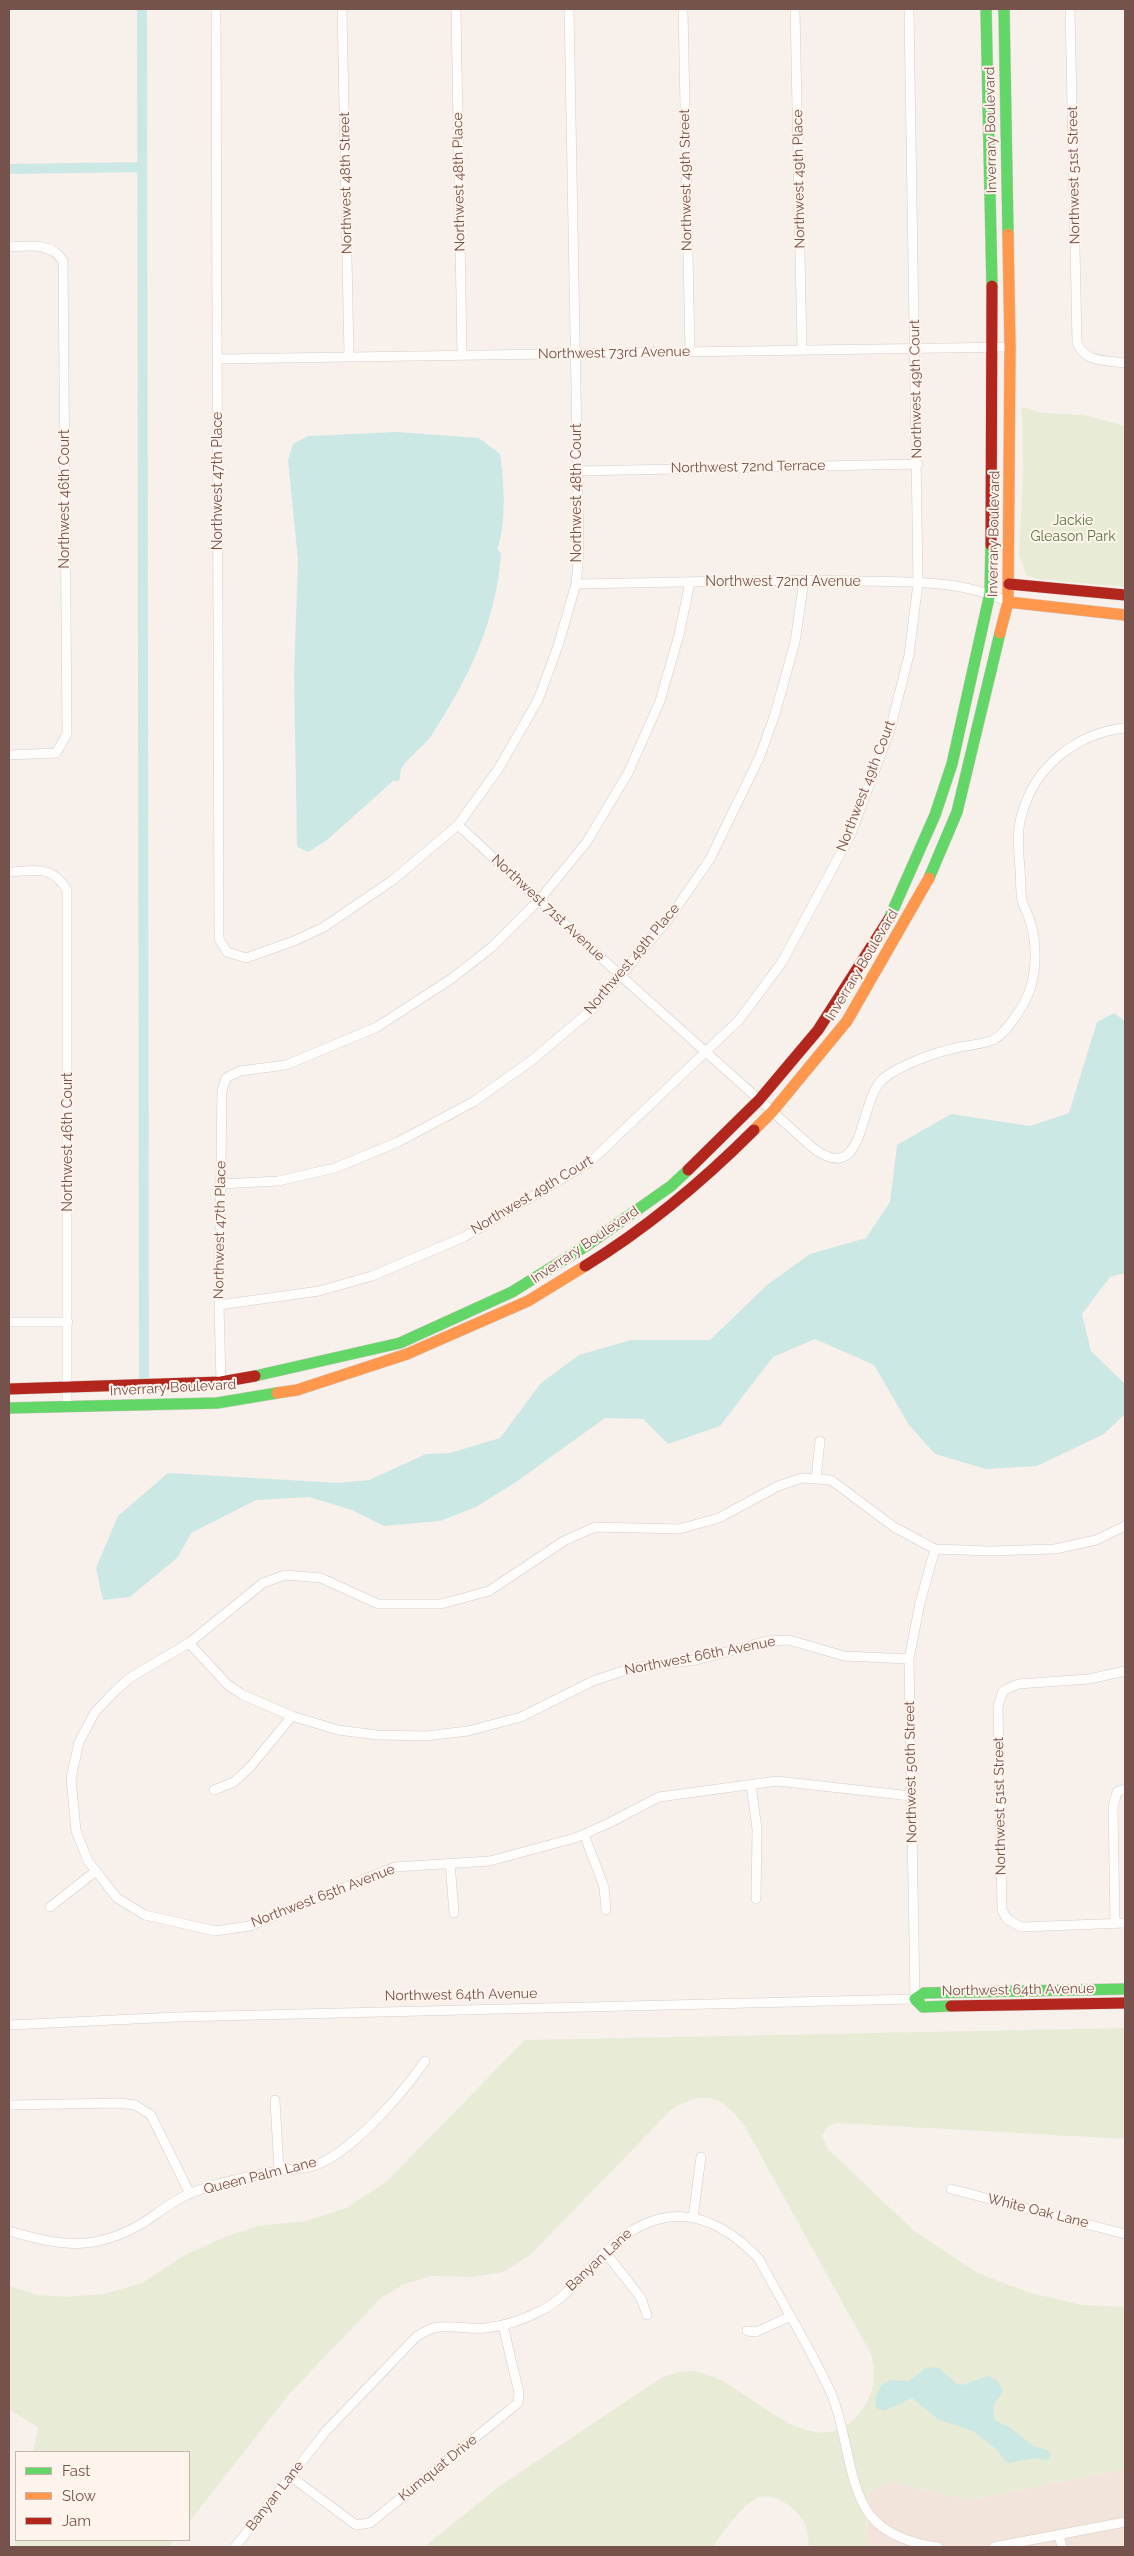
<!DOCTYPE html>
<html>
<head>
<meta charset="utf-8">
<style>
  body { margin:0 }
  #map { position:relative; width:1134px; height:2556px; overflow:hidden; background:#f7f0eb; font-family:Raleway,sans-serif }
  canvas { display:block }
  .frame { position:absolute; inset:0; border:10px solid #75524b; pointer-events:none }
  .legend { position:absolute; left:15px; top:2451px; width:175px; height:90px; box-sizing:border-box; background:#fff4ec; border:1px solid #c8b3ac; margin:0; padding:6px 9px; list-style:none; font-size:15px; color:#75524b }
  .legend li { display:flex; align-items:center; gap:10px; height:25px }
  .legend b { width:25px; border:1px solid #c8b3ac }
</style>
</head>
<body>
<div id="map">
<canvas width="1134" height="2556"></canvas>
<div class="frame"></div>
<ul class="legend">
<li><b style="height:6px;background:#63d668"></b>Fast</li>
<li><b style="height:6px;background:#ff974d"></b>Slow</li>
<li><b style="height:6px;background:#b3261e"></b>Jam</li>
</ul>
</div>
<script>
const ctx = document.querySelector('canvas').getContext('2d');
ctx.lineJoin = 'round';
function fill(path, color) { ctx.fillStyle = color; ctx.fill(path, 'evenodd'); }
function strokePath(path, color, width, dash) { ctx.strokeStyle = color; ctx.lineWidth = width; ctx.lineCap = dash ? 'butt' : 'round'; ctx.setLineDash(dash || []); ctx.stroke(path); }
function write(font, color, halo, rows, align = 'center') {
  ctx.font = font + ' Raleway,sans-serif'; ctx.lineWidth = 4; ctx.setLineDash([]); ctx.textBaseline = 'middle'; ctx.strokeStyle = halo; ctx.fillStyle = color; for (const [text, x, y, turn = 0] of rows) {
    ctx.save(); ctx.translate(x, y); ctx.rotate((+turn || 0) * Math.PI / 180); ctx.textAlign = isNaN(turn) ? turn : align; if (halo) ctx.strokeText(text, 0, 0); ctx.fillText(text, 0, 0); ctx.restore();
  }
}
const residential = new Path2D(`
  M1125,2469V2547H868L866,2541L869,2494L879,2486L895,2483L970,2500Z`);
const green = new Path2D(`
  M1022,407L1043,413L1084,415L1125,426V587L1037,579L1026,575L1019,555L1023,475Z
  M1125,2028V2139L839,2123L829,2125L822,2135L827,2148L914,2231L978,2273L1027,2292L1081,2305L1125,2307V2469L970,2500L895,2483L879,2486L869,2494L866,2525L868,2547H809C808,2540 808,2531 805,2524C798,2508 770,2488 753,2500C736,2512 725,2531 712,2547H424L500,2486L661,2378C674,2373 685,2369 698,2372C748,2380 813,2475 862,2410C875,2393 877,2371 870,2352L744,2125C721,2096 707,2089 673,2108L530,2255L503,2272L472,2277L432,2276L404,2284L381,2298L290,2393L189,2522V2452H33L38,2428L9,2409V2286L37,2295L66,2297L104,2294L142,2283L185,2255L220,2239L257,2226L306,2221L346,2208L385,2183L525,2040Z
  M16,2535V2540H174L169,2547H14Z`);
const water = new Path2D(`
  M397,432L479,438L500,454C504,478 507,527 497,549L501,553C497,620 468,680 431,736C425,745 403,762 401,770C400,773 400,777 399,781H393L327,840L308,852L297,847L294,674L298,560L288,460L293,444L308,436Z
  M1114,1013L1125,1021V1273L1110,1277L1082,1314L1091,1351L1125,1384V1414L1104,1434L1037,1466L986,1469L935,1454L909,1425L874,1365L815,1339L773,1357L720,1426L668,1444L643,1419L605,1418L516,1482L476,1507L440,1521L384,1526L352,1510L309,1497L256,1500L191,1533L178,1557L130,1597L103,1600L96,1568L118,1516L168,1473L338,1483L369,1480L426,1454L450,1453L500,1438L541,1383L579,1355L631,1340H710L767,1285L810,1254L866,1238L890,1202L897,1145L951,1114L1030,1126L1069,1113L1097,1022Z
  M927,2367L939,2368L957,2384L962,2385L988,2376L998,2381L1003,2392L994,2404V2420L1009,2427L1034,2446L1047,2450L1051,2455L1048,2460L1035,2458L1009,2463L1005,2461L997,2450L973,2431L939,2420L912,2398L884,2411L876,2408L875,2399L881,2385L890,2380L909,2381Z`);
const canal = new Path2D(`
  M142,9L144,1378
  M9,169L142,167`);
const street = new Path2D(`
  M216,9L219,939L227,952L246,958L294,941L324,927L393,880L458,825L499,768L538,700L558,646L576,584L579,552L569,9
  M342,9L349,357
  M456,9L462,355
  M683,9L690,352
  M795,9L802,350
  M1070,9L1077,342C1084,363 1106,360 1125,363
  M9,247C29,246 51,242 63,261L67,734L56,753L9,755
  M218,359L1010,347
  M579,471L918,464
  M576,584C670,583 765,579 860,581C908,582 964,580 1008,602
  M458,825L621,976L813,1148C866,1188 858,1101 883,1079C899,1065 939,1051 960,1047C970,1045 984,1044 993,1040C1007,1032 1023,1007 1029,992C1037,971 1037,943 1030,921C1028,914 1024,908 1022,900C1020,891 1021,880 1020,870C1019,852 1016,832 1022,814C1035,766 1077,733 1125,728
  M9,872C36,871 51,864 67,890V1408
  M221,1184L278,1181L335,1168L398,1142L473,1102L531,1061L589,1012L668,920L710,859L760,756L775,714L795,642L804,580
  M219,1305L319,1291L372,1276L464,1237L590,1162L739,1020L782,962L850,836L890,730L909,655L918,583L909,9
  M9,1322H68
  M221,1382L219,1305L222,1091L226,1078L240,1071L286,1065L377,1027L451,979L492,947L540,899L586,843L628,773L660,701L679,635L690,582
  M816,1479L820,1441
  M189,1643L228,1685L243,1695L292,1716L338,1730L377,1735L425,1736L468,1731L521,1717L593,1681L632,1668L696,1660L767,1641L789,1640L844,1656L909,1659
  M1125,1671L1089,1679L1018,1684L1003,1691L998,1706L1002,1910L1007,1919L1021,1927L1125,1923
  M751,1785L757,1829L756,1899
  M214,1790L234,1782L251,1766L292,1716
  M911,1796L777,1781L659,1797L607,1824L575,1838L490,1861L395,1867L249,1926L215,1931L145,1915L117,1898L88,1861L76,1831L71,1778L79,1742L95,1712L116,1690L131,1677L189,1643L263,1583L285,1575L321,1578L378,1604H441L489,1591L564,1541L595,1527L679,1529L719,1518L778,1486L802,1478L831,1480L894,1527L935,1549L989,1551L1055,1549L1096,1540L1125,1526
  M584,1834L604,1887L606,1910
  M450,1863L454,1913
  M50,1907L96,1871
  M1115,1924L1113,1807L1117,1792L1125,1789
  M9,2025L176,2017L915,1999L909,1659L920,1603L935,1549
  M275,2100L279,2171
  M9,2105L120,2103L135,2105L151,2115L190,2194
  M951,2189L1125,2234
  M693,2218L701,2157
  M9,2231C61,2246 94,2252 143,2223C158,2213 174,2200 191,2193C219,2182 250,2176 279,2171C290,2169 302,2169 313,2166C351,2154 403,2093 425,2061
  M605,2252L641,2298L647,2315
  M747,2331L756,2332L789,2317
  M290,2476L356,2525L370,2523L518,2403L519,2393L503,2325
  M1059,2535L1062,2547
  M235,2547L326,2431L416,2337C421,2334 427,2330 433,2328C449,2324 469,2330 486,2328C504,2326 523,2320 540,2311C566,2299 584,2272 604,2253C657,2201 709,2206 759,2259C782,2303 810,2347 831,2393C847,2429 847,2484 870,2515C885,2535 914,2544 938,2547
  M994,2547L1125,2522`);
const fast = new Path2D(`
  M986,9L992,286
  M1004,9L1008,234
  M929,878L957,812L1000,633
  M889,919L935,815L952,764L990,593L991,545
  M255,1376L400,1343L512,1292L586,1246L671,1186L688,1170
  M9,1408L217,1403L277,1393
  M951,2006L923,2007L915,1999L924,1993L1125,1989`);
const slow = new Path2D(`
  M1008,602L1125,615
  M1000,633L1008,602L1010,347L1008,234
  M754,1130L772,1112L847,1021L929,878
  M277,1393L297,1390L407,1354L528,1301L585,1266`);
const jam = new Path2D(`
  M991,545L992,286
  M1009,584L1125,595
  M688,1170L759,1100L818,1030L889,919
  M585,1266C647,1228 703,1181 754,1130
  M9,1389L221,1382L255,1376
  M951,2006L1125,2003`);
const streetNames = [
  ["Inverrary Boulevard",991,130,-91],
  ["Northwest 51st Street",1074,175,-91],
  ["Northwest 49th Place",799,179,-91],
  ["Northwest 49th Street",686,180,-91],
  ["Northwest 48th Place",459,182,-91],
  ["Northwest 48th Street",346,183,-91],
  ["Northwest 73rd Avenue",614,353,-1],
  ["Northwest 49th Court",916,389,-91],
  ["Northwest 72nd Terrace",748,467,-1],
  ["Northwest 47th Place",218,481,-90],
  ["Northwest 48th Court",577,493,-90],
  ["Northwest 46th Court",65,499,-90],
  ["Inverrary Boulevard",994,534,-89],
  ["Northwest 72nd Avenue",783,582],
  ["Northwest 49th Court",866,786,-69],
  ["Northwest 71st Avenue",548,908,43],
  ["Northwest 49th Place",632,959,-50],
  ["Inverrary Boulevard",862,965,-59],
  ["Northwest 46th Court",68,1142,-90],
  ["Northwest 49th Court",532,1195,-31],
  ["Northwest 47th Place",220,1230,-89],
  ["Inverrary Boulevard",585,1245,-34],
  ["Inverrary Boulevard",173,1388,-3],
  ["Northwest 66th Avenue",700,1656,-11],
  ["Northwest 50th Street",911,1772,-91],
  ["Northwest 51st Street",1000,1806,-91],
  ["Northwest 65th Avenue",323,1896,-21],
  ["Northwest 64th Avenue",1018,1990,-1],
  ["Northwest 64th Avenue",461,1995,-1],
  ["Queen Palm Lane",260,2176,-14],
  ["White Oak Lane",1038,2211,14],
  ["Banyan Lane",599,2260,-43],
  ["Kumquat Drive",438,2468,-39],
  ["Banyan Lane",275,2496,-52]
];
const parkNames = [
  ["Jackie",1073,521],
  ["Gleason Park",1073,537]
];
fill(residential, '#f2e4db');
fill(green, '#e8ecd6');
fill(water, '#cce8e5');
strokePath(canal, '#cce8e5', 10);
strokePath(street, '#d6ccc8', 10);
strokePath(fast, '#d6cbc7', 12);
strokePath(slow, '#d6cbc7', 12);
strokePath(jam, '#d6cbc7', 12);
strokePath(street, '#fefdfc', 9);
strokePath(fast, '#63d668', 11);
strokePath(slow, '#ff974d', 11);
strokePath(jam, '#b3261e', 11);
write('14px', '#75524b', '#fff4ec', streetNames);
write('14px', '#5a7441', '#fff4ec', parkNames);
</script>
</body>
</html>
